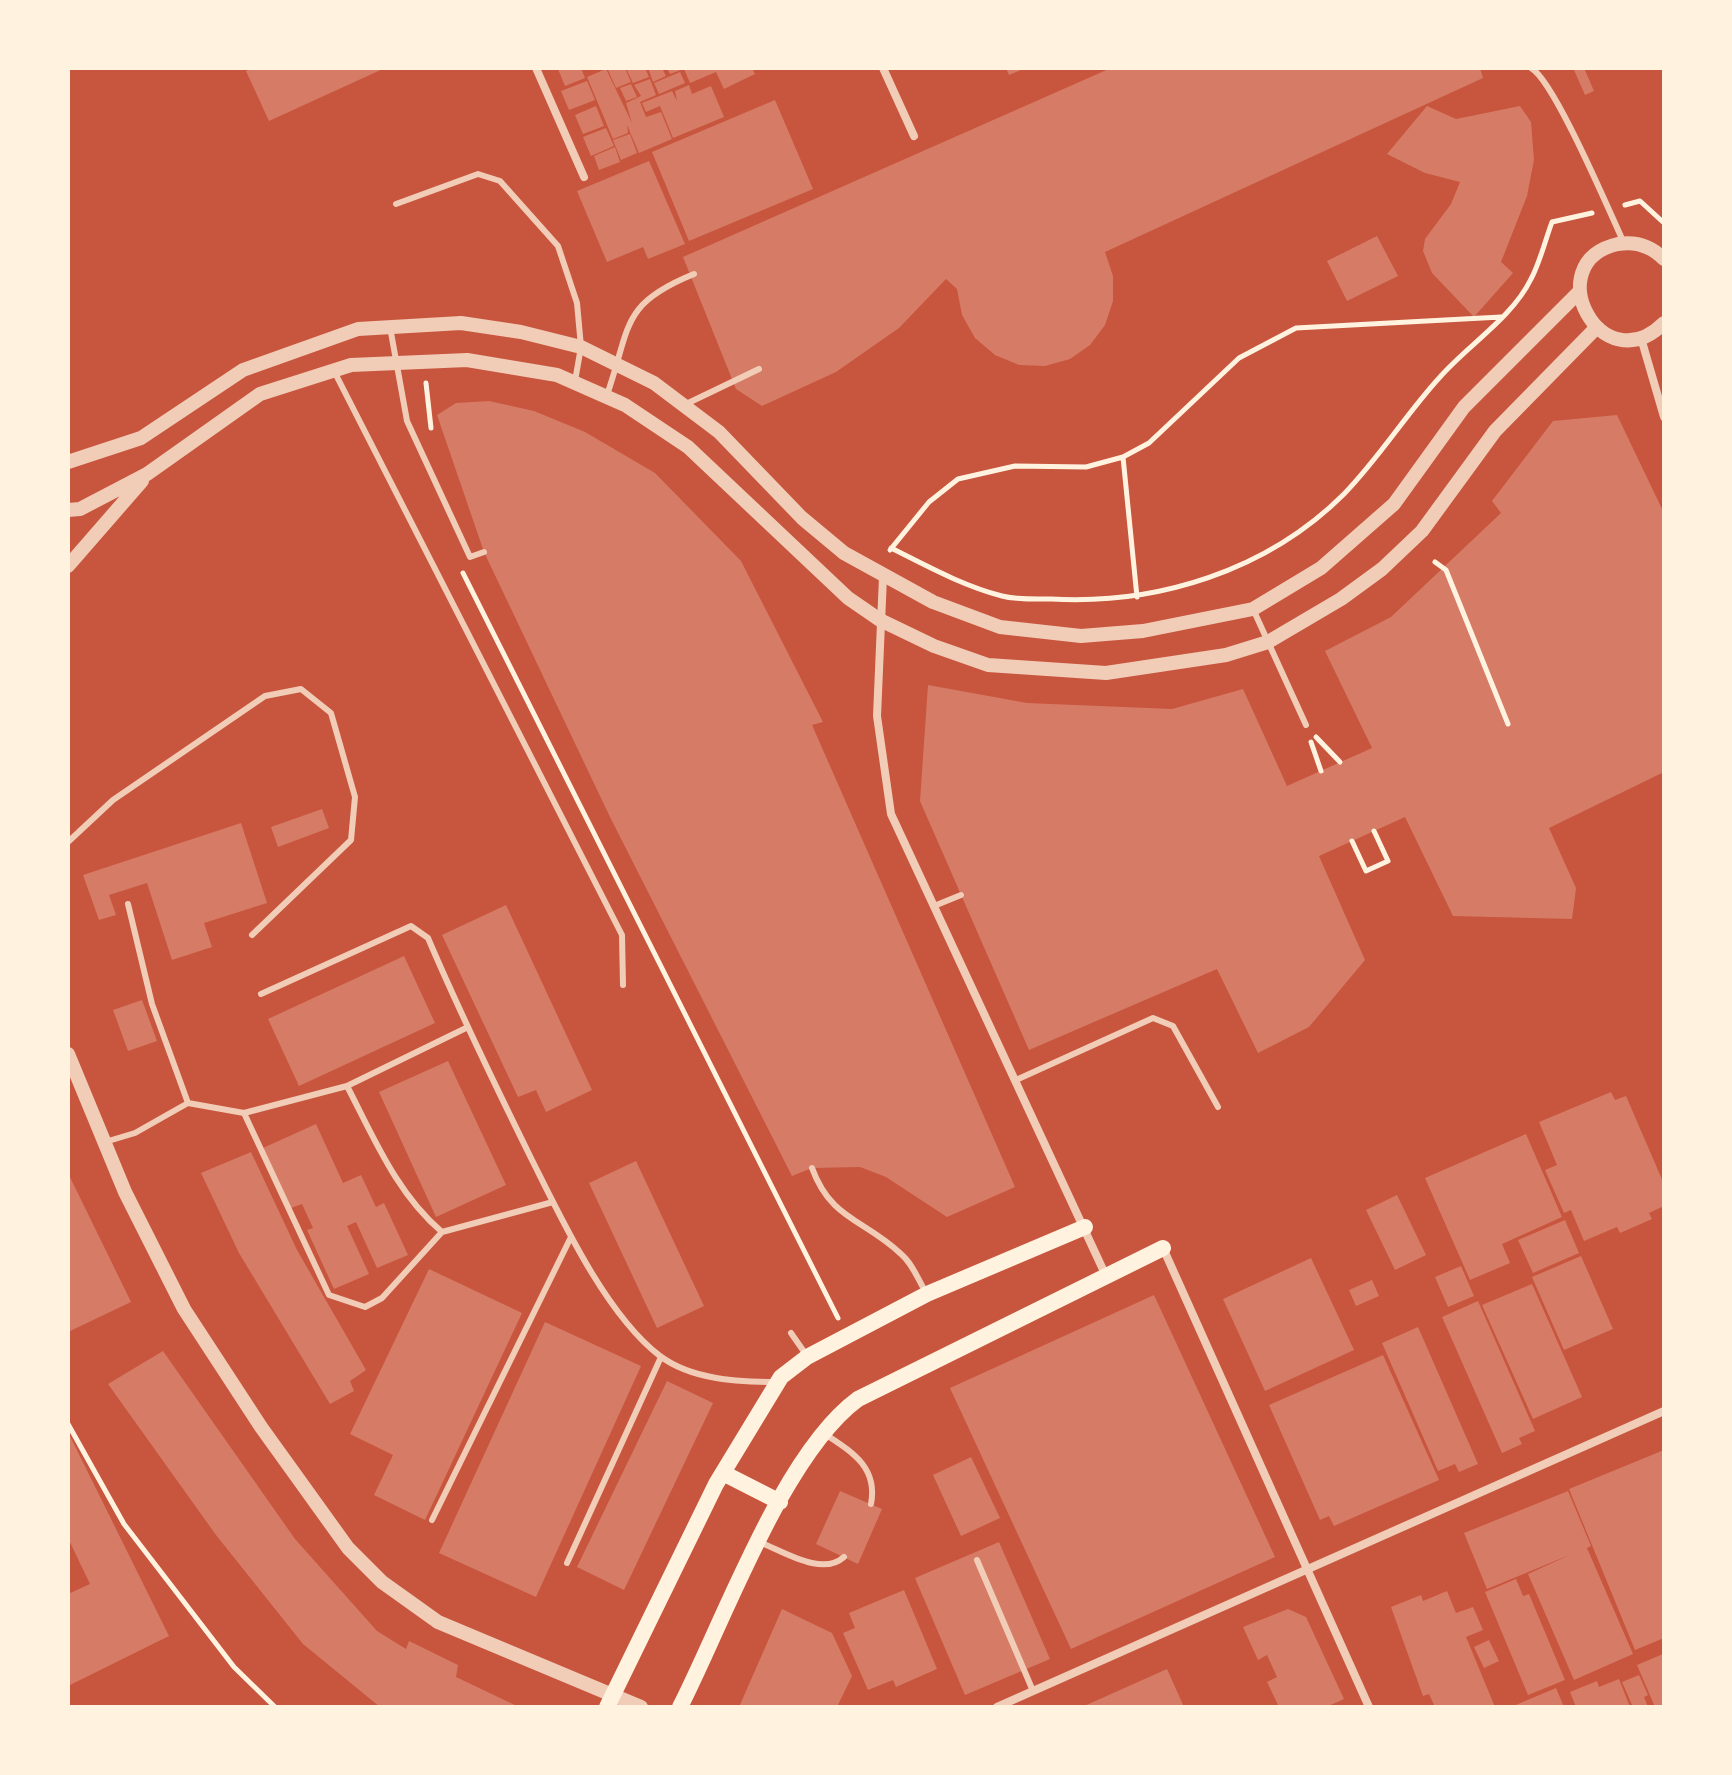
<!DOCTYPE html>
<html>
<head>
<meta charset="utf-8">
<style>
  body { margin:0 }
  #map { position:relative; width:1732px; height:1775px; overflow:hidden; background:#c8553d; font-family:"Noto Sans",sans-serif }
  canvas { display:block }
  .frame { position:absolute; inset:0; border:70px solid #fff3e0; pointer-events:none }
</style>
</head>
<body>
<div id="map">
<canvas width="1732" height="1775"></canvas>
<div class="frame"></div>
</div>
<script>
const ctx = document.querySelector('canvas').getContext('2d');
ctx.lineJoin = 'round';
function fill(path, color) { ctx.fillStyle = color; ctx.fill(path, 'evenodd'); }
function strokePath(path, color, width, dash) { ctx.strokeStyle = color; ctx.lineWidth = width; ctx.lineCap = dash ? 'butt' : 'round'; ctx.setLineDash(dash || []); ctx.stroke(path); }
const building = new Path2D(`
  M253,68H385L269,121L246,71Z
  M581,68L585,78L565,86L558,69Z
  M625,68L631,82L616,88L608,70Z
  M626,68H645L649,77L633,83Z
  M648,68H662L666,76L653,82Z
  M667,68H752L755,74L724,89L716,72L690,83L684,69L670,74Z
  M1006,68H1026L1009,75Z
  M1111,68H1480L1483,78L1105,252L1113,276V301L1105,325L1090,345L1070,359L1045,366L1019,365L995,355L975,338L962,315L957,289L946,279L899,328L836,372L762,406L736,389L683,257Z
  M1584,68L1594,91L1585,95L1574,70Z
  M606,69L632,123L626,103L641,96L634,85L650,79L656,95L640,102L646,117L661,112L672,139L639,153L627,125L628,133L613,139L587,77Z
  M680,72L685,83L659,94L654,83Z
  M587,81L595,100L569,110L561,91Z
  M631,84L637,97L626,101L620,88Z
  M689,85L692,94L711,86L724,117L673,138L660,106L646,112L642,103L672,91L677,101L675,91Z
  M775,100L813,189L689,241L652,152Z
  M596,106L604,126L583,134L575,115Z
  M1427,106L1456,119L1520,106L1531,122L1534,160L1527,196L1501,262L1513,273L1474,317L1432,273L1423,251L1425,239L1451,204L1460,182L1425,173L1387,154Z
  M606,128L614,146L591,156L583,137Z
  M630,134L637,153L621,160L613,140Z
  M615,147L620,162L599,170L594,156Z
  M649,161L685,244L648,259L643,247L607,262L577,191Z
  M1377,236L1398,276L1347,301L1327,261Z
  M489,401L534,411L585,432L655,473L741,561L823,722L812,725L1015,1187L947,1217L886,1177L860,1167L812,1168L792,1176L610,817L484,552L437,415L456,403Z
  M1617,415L1664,513V772L1549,828L1576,888L1572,919L1453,916L1405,817L1319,856L1365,960L1309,1027L1258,1053L1217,969L1029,1050L920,801L928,685L1027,703L1172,709L1243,689L1287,786L1372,748L1325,651L1391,617L1501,513L1492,501L1553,421Z
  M322,809L329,828L278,847L271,827Z
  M241,823L267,903L204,923L212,947L172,960L147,883L109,895L116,915L99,920L83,875Z
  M506,905L592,1090L546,1112L536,1090L518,1097L442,935Z
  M404,956L435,1023L299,1086L268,1019Z
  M142,1000L157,1041L128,1051L113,1010Z
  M448,1061L506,1185L436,1217L379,1092Z
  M1611,1092L1615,1100L1626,1096L1664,1184V1206L1649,1213L1652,1219L1620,1233L1617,1227L1584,1241L1571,1210L1564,1213L1545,1170L1557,1165L1539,1122Z
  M316,1124L343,1183L361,1175L376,1207L384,1203L408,1255L377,1268L356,1222L347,1226L369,1274L334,1289L307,1230L313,1228L302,1204L291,1208L263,1148Z
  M1526,1134L1562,1217L1502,1244L1510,1263L1470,1280L1425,1178Z
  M251,1152L297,1250L366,1370L350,1381L354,1391L330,1404L239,1253L201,1173Z
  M636,1161L704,1306L657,1328L589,1183Z
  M68,1173L131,1302L68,1332Z
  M1397,1195L1426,1255L1395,1270L1366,1210Z
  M1565,1220L1579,1253L1533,1273L1518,1240Z
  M1581,1256L1613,1329L1564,1350L1532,1277Z
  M1311,1258L1354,1350L1265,1391L1223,1299Z
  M1461,1266L1474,1296L1448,1307L1435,1277Z
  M429,1269L522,1313L425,1520L374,1495L393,1455L350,1434Z
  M1372,1280L1379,1296L1356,1306L1349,1290Z
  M1532,1284L1582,1397L1533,1419L1482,1305Z
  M1154,1295L1275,1557L1071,1649L950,1388Z
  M1478,1301L1535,1431L1519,1438L1522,1444L1502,1453L1442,1317Z
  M545,1322L641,1366L536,1597L439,1553Z
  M1418,1327L1478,1464L1459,1472L1455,1464L1438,1471L1382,1343Z
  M163,1351L295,1539L377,1631L406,1649L409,1641L458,1665L456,1677L519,1707H380L303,1644L216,1535L108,1384Z
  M1383,1355L1439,1480L1334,1526L1329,1516L1320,1520L1269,1405Z
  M667,1381L713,1403L624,1590L577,1567Z
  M68,1432L169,1636L68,1686V1594L90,1584L68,1538Z
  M1664,1450V1638L1635,1650L1569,1489Z
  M971,1457L1000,1518L961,1536L933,1475Z
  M840,1491L882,1509L858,1564L816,1544Z
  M1568,1491L1591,1546L1587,1548L1633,1654L1574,1680L1528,1574L1572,1554L1487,1589L1464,1533Z
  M999,1542L1050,1659L965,1695L915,1578Z
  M1516,1579L1523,1596L1529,1594L1565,1680L1528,1695L1485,1592Z
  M904,1590L937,1669L896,1687L893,1680L868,1690L843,1633L855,1628L849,1613Z
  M1447,1591L1456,1613L1473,1607L1483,1630L1466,1637L1495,1707H1435L1429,1694L1423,1696L1391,1607L1421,1595L1423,1601Z
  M782,1609L832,1633L852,1676L837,1707H739Z
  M1288,1609L1306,1617L1344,1699L1326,1707H1279L1267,1682L1277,1677L1267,1655L1258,1660L1243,1627Z
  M1489,1640L1499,1661L1484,1668L1474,1647Z
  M1663,1654L1664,1707H1655L1637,1665Z
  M1167,1669L1184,1707H1082Z
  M1639,1675L1648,1695L1644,1697L1648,1707H1633L1622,1682Z
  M1619,1679L1630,1707H1576L1570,1692L1597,1681L1599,1687Z
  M1556,1688L1564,1707H1511Z`);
const path = new Path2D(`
  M1625,205L1640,201L1664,223
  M426,383L431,428
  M1123,457L1137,597
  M891,548C927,566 963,586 1002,596C1017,600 1035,599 1051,599C1157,605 1267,571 1344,494C1380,457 1406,414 1440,377C1468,345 1512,318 1531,279C1540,262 1545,241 1552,222L1592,213
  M890,550L929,502L958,479L1015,466L1086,467L1123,457L1149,443L1239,358L1296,328L1501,317
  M1435,562L1446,570L1508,724
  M463,573L838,1318
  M1316,737L1340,762
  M1311,742L1321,771
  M1352,841L1366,871L1388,861L1374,831
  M68,1424L124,1524L234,1667L275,1707`);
const service = new Path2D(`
  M1531,68C1554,80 1610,213 1624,243
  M396,204L478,174L500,181L558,246L577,303L581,347L575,381
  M390,327L407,421L470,557L484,552
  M334,371L622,935L623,985
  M607,395C631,326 620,304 694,274
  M684,405L759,369
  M1253,609L1306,725
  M68,842L113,800L265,696L301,689L331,713L355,797L351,840L252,935
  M128,904L152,1004L188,1103
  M934,906L961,895
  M261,994L411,926L428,938C460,1013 495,1085 531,1158C561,1218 606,1315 660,1356C692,1380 739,1382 777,1382
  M1016,1080L1153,1018L1173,1026L1218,1107
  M347,1086C374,1138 397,1194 442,1232L553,1202
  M244,1113L329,1295L365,1307L382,1298L442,1232
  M105,1142L135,1133L188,1103L244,1113L347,1086L466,1028
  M812,1168C831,1220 864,1219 901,1254C912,1263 918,1279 925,1291
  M791,1333L807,1356
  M825,1434C852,1452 878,1467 871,1504
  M432,1520L570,1239
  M759,1542C783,1551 822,1577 844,1557
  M977,1560L1033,1691
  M567,1563L661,1357`);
const minor = new Path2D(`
  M536,68L584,177
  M883,68L914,136
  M1641,338L1664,417
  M883,577L877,716L891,814L1106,1276
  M1163,1248L1369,1707
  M997,1707L1664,1411`);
const tertiary = new Path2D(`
  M1664,259C1652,247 1636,241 1618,244C1537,262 1601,385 1664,323
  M68,462L141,438L243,370L358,329L461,323L521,332L581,347L654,383L719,432L802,518L844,553L933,602L1000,627L1081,636L1143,631L1253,609L1321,568L1394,504L1464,407L1580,291
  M68,510L80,509L147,474L260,394L351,365L467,360L557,375L625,405L688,447L848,598L880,620L934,646L988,665L1106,673L1226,655L1268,642L1341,599L1382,569L1422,531L1495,431L1596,328
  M68,566L142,481
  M68,1054L125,1192L184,1309L261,1427L348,1548L382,1582L438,1622L641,1707`);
const secondary = new Path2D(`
  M723,1473L780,1502
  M607,1707L716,1484L781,1377L807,1357L927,1294L1085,1227
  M680,1707C724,1621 783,1454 858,1399L1163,1248`);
fill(building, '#d67c66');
strokePath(path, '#fff3e0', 5);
strokePath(service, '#f1ccb7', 6);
strokePath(minor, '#f1ccb7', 8);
strokePath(tertiary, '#f1ccb7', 14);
strokePath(secondary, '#fff3e0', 16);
</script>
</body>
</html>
